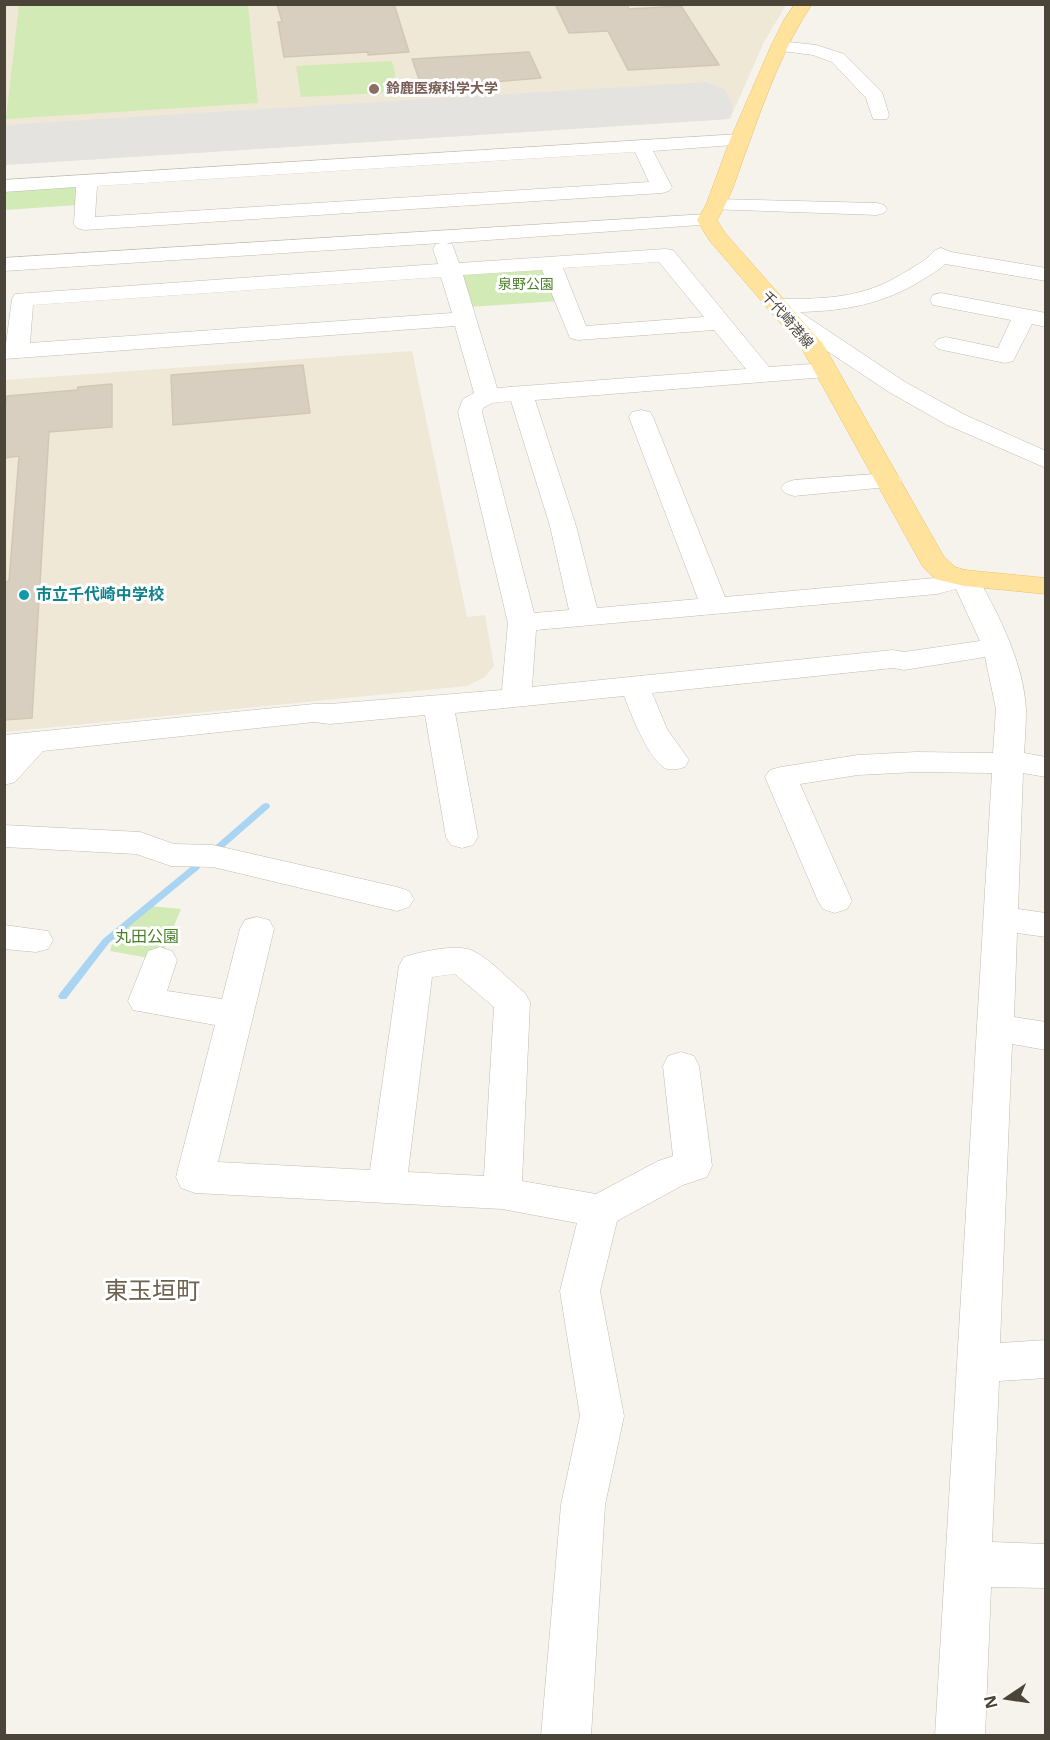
<!DOCTYPE html>
<html>
<head>
<meta charset="utf-8">
<style>
  body { margin:0 }
  #map { position:relative; width:1050px; height:1740px; overflow:hidden; background:#f6f3ec; font-family:"Noto Sans",sans-serif }
  canvas { display:block }
  .frame { position:absolute; inset:0; border:6px solid #4b4439; pointer-events:none }
  .north { position:absolute; left:978px; top:1668px; width:60px; height:60px; -webkit-text-stroke:4px #fff; paint-order:stroke; rotate:257deg; font-size:16px; font-weight:700; line-height:24px; text-align:center; color:#4b4439 }
  .north::after { content:''; display:block; margin:auto; width:21px; height:27px; background:#4b4439; clip-path:polygon(50% 0,100% 100%,50% 72%,0 100%) }
</style>
</head>
<body>
<div id="map">
<canvas width="1050" height="1740"></canvas>
<div class="frame"></div>
<div class="north">N</div>
</div>
<script>
const ctx = document.querySelector('canvas').getContext('2d');
ctx.lineJoin = 'round';
function fill(path, color) { ctx.fillStyle = color; ctx.fill(path, 'evenodd'); }
function strokePath(path, color, width, dash) { ctx.strokeStyle = color; ctx.lineWidth = width; ctx.lineCap = dash ? 'butt' : 'round'; ctx.setLineDash(dash || []); ctx.stroke(path); }
function write(font, color, halo, rows, align = 'center') {
  ctx.font = font + ' "Noto Sans","Noto Sans JP",sans-serif'; ctx.lineWidth = 6; ctx.setLineDash([]); ctx.textBaseline = 'middle'; ctx.strokeStyle = halo; ctx.fillStyle = color; for (const [text, x, y, turn = 0] of rows) {
    ctx.save(); ctx.translate(x, y); ctx.rotate((+turn || 0) * Math.PI / 180); ctx.textAlign = isNaN(turn) ? turn : align; if (halo) ctx.strokeText(text, 0, 0); ctx.fillText(text, 0, 0); ctx.restore();
  }
}
const education = new Path2D(`
  M5,5H786L764,42L730,119L5,165Z
  M412,351L467,617L485,615L494,666L485,677L467,686L5,732V380Z`);
const green = new Path2D(`
  M19,5H248L258,103L6,119Z
  M392,61L399,92L301,97L296,66Z
  M69,186L77,189V205L5,210V190Z
  M546,269L558,301L469,307L461,277L469,272Z
  M150,906L181,909L160,960L110,951L114,938Z`);
const parking = new Path2D(`
  M706,82L724,89L733,105L730,119L5,165V126L18,124Z`);
const stream = new Path2D(`
  M266,803L269,804L270,806L269,808L222,849H216L215,847L216,845L263,804Z
  M196,864L200,867L199,869L109,943L66,999H60L58,996L60,993L103,939L193,865Z`);
const building = new Path2D(`
  M277,4H394L409,52L368,55V52L284,57L278,22H282Z
  M555,4H627L629,9L681,6L719,65L628,70L608,31L569,33Z
  M529,52L541,78L492,82L494,86L435,90L433,85H421L412,59Z
  M303,365L310,413L173,425L171,375Z
  M112,384V427L49,432L32,718L4,720V582L9,581L19,456L4,458V417L7,396L77,390L78,387Z`);
const minor = new Path2D(`
  M780,41L816,45L844,54L882,92L889,115L887,119H873L866,98L832,62L813,55L774,50L771,46L774,42Z
  M740,134L747,136L750,140L747,144L653,151L672,187L669,191L662,193L84,230L77,228L74,224L76,187L4,192V180ZM635,152L649,182L95,217L97,186Z
  M716,199L877,203L884,205L887,209L884,213L877,215L709,209L706,205L709,201Z
  M707,214L714,216L717,220L714,224L446,243L452,244L459,263L665,249L673,250L769,367L826,363L834,365L838,370L834,375L826,377L535,400L576,526L597,608L698,599L629,417L632,412L641,410L650,412L653,417L725,597L935,578L964,570L974,572L978,578C1000,617 1024,665 1026,710C1026,724 1025,739 1024,753L1046,757V777L1023,773L1018,909L1046,913V937L1017,933L1014,1017L1046,1022V1050L1012,1044L1000,1343L1046,1340V1378L999,1381L992,1542L1046,1544V1588L991,1587L985,1736H935L992,773L916,772L858,775L800,784L852,901L847,909L835,913L823,909L818,901L765,777L770,770L781,767L858,755L916,752L993,753L996,709L985,657L904,670L893,668L652,693L667,729L689,760L685,767C678,769 669,772 662,766C646,753 632,716 624,696L455,713L478,837L473,845L462,848L451,845L446,837L425,715L330,724L314,722L43,751L15,782L4,785V735L314,704H330L502,690L508,623L458,412L463,399L474,393L455,326L4,359L12,299L15,294L438,264L433,249L436,244L441,243L4,271V258ZM659,262L704,317L586,326L563,268ZM542,270L570,338L578,340L714,330L746,369L497,388L463,275ZM441,277L452,313L30,343L33,305ZM511,401L550,526L569,610L534,613L482,412L483,408L492,403ZM956,589L980,641L904,652L893,650L532,687L536,630L937,594Z
  M941,248L951,252L1046,268V281L945,264C938,271 930,275 922,280C884,304 844,311 800,312L905,382L965,415L1046,451V468L947,425L889,392L773,315L766,306L769,301L777,299C818,299 858,299 895,278C904,273 914,267 923,261C931,256 932,250 941,248Z
  M941,293L1046,313V327L1032,324L1013,361L1005,363L938,349L934,344L938,339L946,337L998,348L1011,320L933,305L930,300L933,295Z
  M889,473L898,476L902,481L898,486L794,496L785,493L781,488L785,483L794,480Z
  M4,825L140,832L174,844L213,845L397,887L409,891L414,899L409,907L397,911L213,867L171,866L136,854L4,847Z
  M257,917L269,920L274,929L218,1162L370,1170L399,966L404,957C420,952 458,943 473,951C490,959 510,981 525,993L530,1002L522,1181L596,1194L658,1161L673,1156L663,1066L668,1056L681,1052L694,1056L699,1066L712,1166L707,1177L683,1185L617,1221L600,1291L624,1416L605,1505L591,1736H541L561,1505L580,1416L560,1291L577,1223L502,1209L195,1193L181,1188L176,1177L215,1025L133,1010L128,1001L148,951L160,947L172,951L177,960L167,991L222,999L240,929L245,920ZM455,974L494,1007L484,1176L408,1172L432,977Z
  M4,925L48,931L53,940L48,949L36,952L4,949Z`);
const major = new Path2D(`
  M795,4H812C785,44 765,98 749,143C739,169 732,196 717,220L725,233L823,344L944,557L955,567L965,570L1046,578V594L964,586L935,579L923,567L801,347L709,240L697,220L706,205L730,140L771,46L784,20Z`);
const markers = [
  [374,89,6,"#8d6e63"],
  [24,595,6,"#0f9aa8"]
];
const farEducationnames = [
  ["鈴鹿医療科学大学",386,89]
];
const farParknames = [
  ["泉野公園",526,285]
];
const farStreetnames = [
  ["千代崎港線",787,320,49]
];
const cultureNames = [
  ["市立千代崎中学校",36,595]
];
const parkNames = [
  ["丸田公園",147,937]
];
const nearQuarternames = [
  ["東玉垣町",152,1292]
];
fill(education, '#efe8d6');
fill(green, '#d2eab5');
fill(parking, '#e5e3e0');
fill(stream, '#a9d4f2');
fill(building, '#d8cfc1');
strokePath(building, '#d3c7b4', 1.5);
strokePath(minor, '#c2bbae', 1);
strokePath(major, '#e6c16a', 1);
fill(minor, '#fff');
fill(major, '#ffe39c');
for (const [x, y, r, color] of markers) { const dot = new Path2D(); dot.arc(x, y, r, 0, 2 * Math.PI); ctx.fillStyle = color; ctx.fill(dot); strokePath(dot, '#fff', 2); }
write('bold 14px', '#785e54', '#fff', farEducationnames, 'left');
write('14px', '#4a7f2a', '#fff', farParknames);
write('14px', '#4b4439', '#fff', farStreetnames);
write('bold 16px', '#0d838f', '#fff', cultureNames, 'left');
write('16px', '#4a7f2a', '#fff', parkNames);
write('24px', '#6e6250', '#fff', nearQuarternames);
</script>
</body>
</html>
